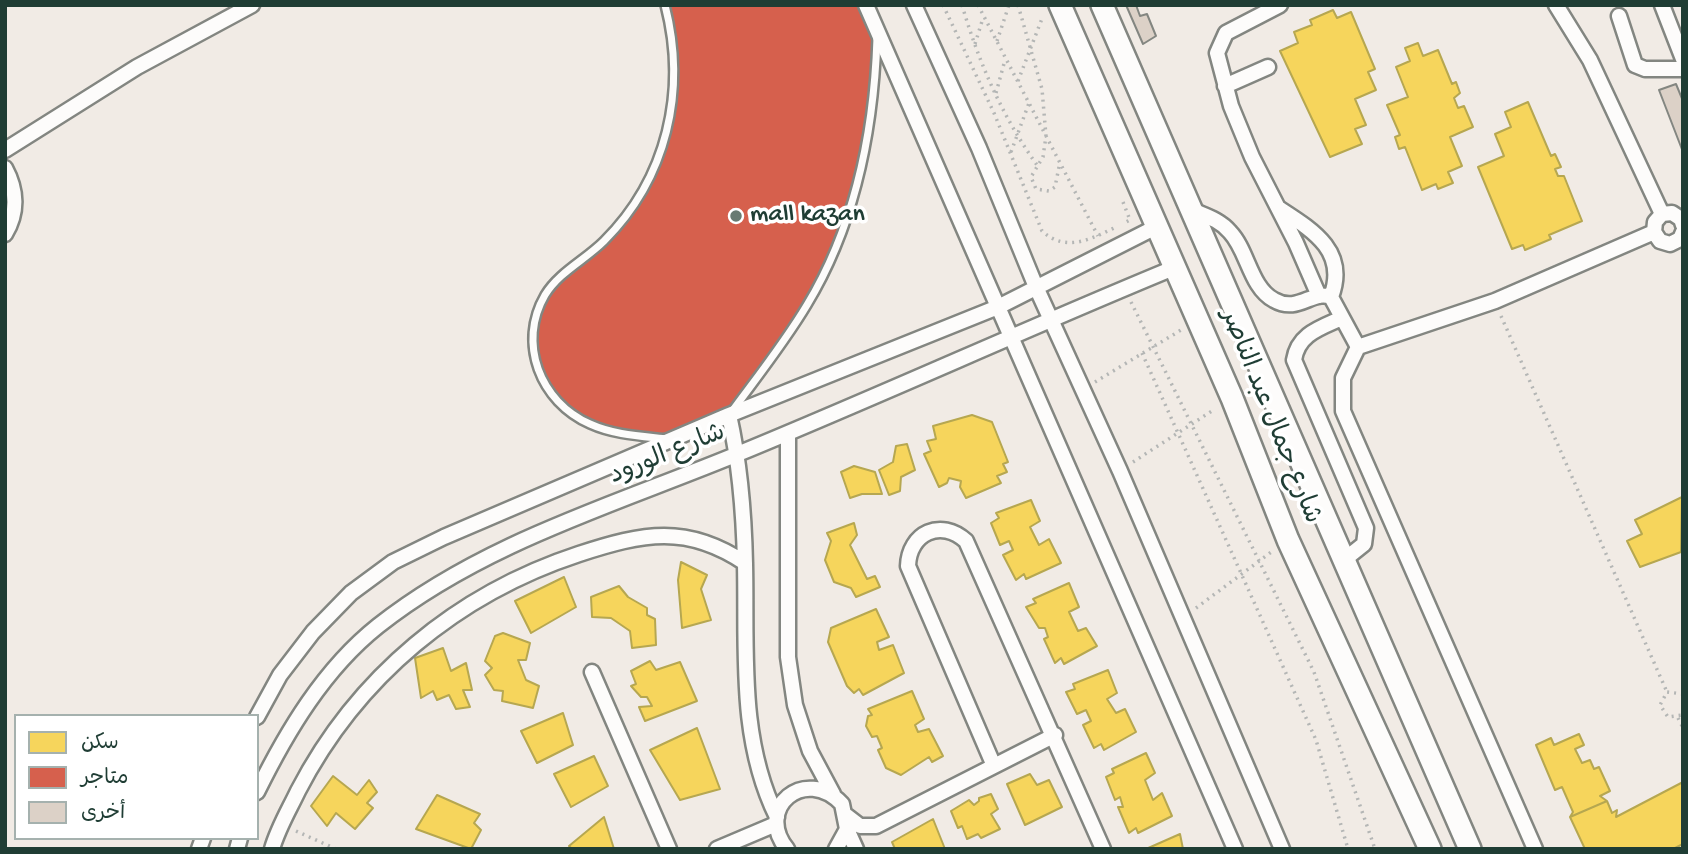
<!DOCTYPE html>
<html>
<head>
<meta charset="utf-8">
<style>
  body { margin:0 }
  #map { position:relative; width:1688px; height:854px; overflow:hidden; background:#f1ebe5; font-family:"Gochi Hand","Playpen Sans Arabic",sans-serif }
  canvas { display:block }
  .frame { position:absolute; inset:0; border:7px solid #1f3d34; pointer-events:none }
  .legend { position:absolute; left:14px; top:714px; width:245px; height:126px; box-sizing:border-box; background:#fff; border:2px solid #a5b1ae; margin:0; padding:9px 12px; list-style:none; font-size:21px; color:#1f3d34 }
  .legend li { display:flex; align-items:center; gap:14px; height:35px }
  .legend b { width:35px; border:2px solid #a5b1ae }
</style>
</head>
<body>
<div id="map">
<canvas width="1688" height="854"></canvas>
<div class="frame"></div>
<ul class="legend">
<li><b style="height:19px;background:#f6d55c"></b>سكن</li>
<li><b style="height:19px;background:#d6604d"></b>متاجر</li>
<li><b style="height:19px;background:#dcd1c7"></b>أخرى</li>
</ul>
</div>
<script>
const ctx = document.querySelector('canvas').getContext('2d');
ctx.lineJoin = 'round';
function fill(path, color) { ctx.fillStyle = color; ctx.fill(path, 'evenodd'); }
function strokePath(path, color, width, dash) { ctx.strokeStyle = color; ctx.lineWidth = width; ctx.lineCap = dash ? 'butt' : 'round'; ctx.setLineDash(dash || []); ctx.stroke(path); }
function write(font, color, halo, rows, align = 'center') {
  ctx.font = font + ' "Gochi Hand","Playpen Sans Arabic",sans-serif'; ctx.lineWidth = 7; ctx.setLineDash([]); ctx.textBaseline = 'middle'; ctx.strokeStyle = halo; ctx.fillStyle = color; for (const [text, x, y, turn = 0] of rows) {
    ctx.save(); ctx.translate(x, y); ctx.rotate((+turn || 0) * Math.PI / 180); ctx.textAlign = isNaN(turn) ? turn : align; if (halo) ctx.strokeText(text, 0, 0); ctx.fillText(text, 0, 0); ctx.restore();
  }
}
const homes = new Path2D(`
  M1333,10L1337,18L1351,12L1375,69L1368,72L1376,90L1355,99L1366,125L1355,129L1362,144L1330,157L1280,51L1298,43L1294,32L1312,25L1310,20Z
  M1418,43L1423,56L1438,50L1452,84L1456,82L1460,93L1454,98L1458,108L1464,106L1473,127L1450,137L1462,166L1448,172L1453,183L1438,189L1436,184L1422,190L1405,147L1399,149L1395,137L1400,135L1387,105L1408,97L1396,67L1410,61L1405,48Z
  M1528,102L1551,156L1555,154L1561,167L1555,169L1558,176H1564L1582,221L1549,235L1551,239L1525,250L1523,245L1512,249L1478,167L1504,156L1495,134L1511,127L1505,112Z
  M972,415L992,422L1008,462L1003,464L1007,472L997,476L1001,483L966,498L960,487L961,481L949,478L947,483L939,487L924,454L931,451L927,441L936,439L933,426Z
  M907,444L915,470L901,477L900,491L889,495L879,470L893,462L896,446Z
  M854,466L875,472L882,494H862L850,498L841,472Z
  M1682,497L1681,552L1640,567L1627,541L1642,534L1635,520Z
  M1031,500L1040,521L1030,527L1039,545L1049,539L1061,563L1026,579L1024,574L1016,580L1003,555L1013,550L1009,541L1000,545L991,523L999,518L996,513Z
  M854,523L857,535L850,545L867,579L875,576L880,587L856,597L851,588L834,582L825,560L831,541L827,533Z
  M681,562L707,575L701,589L711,620L682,628L678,580Z
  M564,577L576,607L531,633L515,601Z
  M1069,583L1079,607L1069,612L1078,631L1086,628L1097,646L1064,664L1061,658L1055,663L1044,639L1048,637L1045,628H1039L1026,607L1036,603L1033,599Z
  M619,586L628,597L647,608V615L655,619L656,645L632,648L630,631L611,618L592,617L591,597Z
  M876,609L889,637L877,642L879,650L893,645L904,673L863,695L859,689L854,693L847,686L828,642L831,628Z
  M503,633L530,643L526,660H518L526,680L539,686L533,708L502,701L503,691L494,690L485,675L492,668L485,661L495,636Z
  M443,648L451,671L466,663L472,690H463L470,707L456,709L449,695L437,700L433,691L421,698L415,658Z
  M650,661L656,670L680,662L697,701L645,721L639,707L652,706L647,697H641L631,686L636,684L631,671Z
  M1108,670L1117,693L1107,699L1116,713L1125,709L1136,732L1104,750L1101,744L1094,748L1083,725L1091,721L1086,710L1077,714L1066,692L1075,689L1073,684Z
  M912,691L924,719L915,725L918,732L929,729L943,756L932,762L929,757L901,775L886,768L878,750L882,748L877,736L872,737L866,726L868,716L872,715L868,709Z
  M563,713L573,745L537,763L521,731Z
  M697,728L720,789L680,800L650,750Z
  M1579,734L1584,745L1575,749L1582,763L1590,760L1594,769L1599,767L1610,791L1600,796L1607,801L1570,817L1573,812L1562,787L1555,790L1536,745L1551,738L1554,745Z
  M1146,753L1155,773L1145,780L1153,800L1162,793L1172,816L1138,833L1136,828L1129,833L1118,807H1123L1120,797L1115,800L1106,777L1114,773L1112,769Z
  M594,756L608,786L571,807L554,774Z
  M1030,774L1037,785L1049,780L1062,807L1025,825L1007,784Z
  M333,776L357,795L369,780L377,792L367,803L373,808L355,829L336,813L327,826L311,806Z
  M1683,782V844L1673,849H1585L1570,817L1607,801L1612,813L1617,810L1616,817Z
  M991,794L998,809L991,814L1000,829L981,838L978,834L967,839L962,826L958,828L951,811L969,800L974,805L979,801V798Z
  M437,795L480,814L474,823L481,830L471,849L416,829Z
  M604,817L614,849H572L569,846Z
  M933,819L945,849H895L892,842Z
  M1180,834L1183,849H1146Z`);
const shops = new Path2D(`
  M665,5H866L877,30L873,104L851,205L808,302L729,415L672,439L608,431L569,411L542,379L533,338L538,311L552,284L617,228L663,150L675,65Z`);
const building = new Path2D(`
  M1126,5H1136L1140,16L1147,14L1156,36L1143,44Z
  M1676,84L1683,101V152L1659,90Z`);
const path = new Path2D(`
  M943,5L994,113L1042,231C1066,253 1091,239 1116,227
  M962,5C979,63 1002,116 1037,165
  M978,5L1098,236
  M1018,5L1042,89L1046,136L1043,157L1031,177L1036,189L1049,191L1055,187L1060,162
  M997,41L1009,5
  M975,44L983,18
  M1018,81L1043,16
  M996,93L1005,60
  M1011,152L1029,103
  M1123,202L1130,220L1126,222
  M1131,302L1314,672L1375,849
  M1501,316L1667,692
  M1142,353L1316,740L1348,849
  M1095,382L1181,330
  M1133,462L1215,409
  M1196,608L1274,550
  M1683,694L1667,692L1660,705L1668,717L1683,715
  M1678,718L1683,728
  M296,831L336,849`);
const service = new Path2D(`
  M665,5C687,91 667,178 604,241C585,260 559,272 545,295C517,343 540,402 590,424C614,435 641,436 668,439
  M733,410C758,376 785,342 807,305C856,224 874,131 877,38`);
const minor = new Path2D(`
  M866,5L1235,849
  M914,5L979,148L1036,287L1120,471L1282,849
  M1280,5L1226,33L1217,53L1231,106L1252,157L1296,243L1319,296
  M1556,5L1590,60L1662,214
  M1662,5L1683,59
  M1619,16L1635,65L1645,69H1683
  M1225,86L1268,67
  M5,150L137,67L252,5
  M5,168C17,190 18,213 5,234
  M1280,209C1314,231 1348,252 1331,297
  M1192,210C1206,216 1220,220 1230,232C1248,251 1250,287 1274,300C1298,314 1313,289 1331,297L1358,347
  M1683,225L1681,219L1672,213L1662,214L1655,222L1654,232L1660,241L1670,244L1680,239L1683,232
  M1342,318C1320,328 1298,334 1294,360L1366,528L1364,544L1344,560
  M729,415C740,464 744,513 745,564C747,650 738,738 777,817
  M788,433V657L795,705L810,751L833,794
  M592,672L669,849
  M257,717L280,675L313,632L351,593L393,562L444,537L729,415L998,307L1158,226
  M994,766L908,566C909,533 941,518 966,541L1103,849
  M257,792C287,731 324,669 378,626C484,542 617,504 740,453C886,393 1030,327 1176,267
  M847,816L860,826H876L1055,735
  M847,829L856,849
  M199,849L203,838
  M237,849L240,838
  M272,849C278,828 289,810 298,791C357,677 457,594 579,554C643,533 687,524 745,563
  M717,849L776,824
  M787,849C754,808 805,765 842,804L847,829L836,849
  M1535,849L1343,411V378L1358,347L1495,301L1654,232`);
const secondary = new Path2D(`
  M1060,5L1232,398L1288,540L1430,849
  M1102,5L1470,849`);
const markers = [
  [736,216,7,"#687a72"]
];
const poiNames = [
  ["mall kazan",750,216]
];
const streetNames = [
  ["شارع جمال عبد الناصر",1269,417,68],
  ["شارع الورود",668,456,-22]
];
fill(homes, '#f6d55c');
strokePath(homes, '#b6a750', 2);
fill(shops, '#d6604d');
strokePath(shops, '#9f5646', 2);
fill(building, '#dcd1c7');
strokePath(building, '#838681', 2);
strokePath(service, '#838681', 12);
strokePath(minor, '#838681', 19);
strokePath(secondary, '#838681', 26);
strokePath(path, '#b4b6b5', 3.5, [2, 5]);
strokePath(service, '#fdfcfb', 7);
strokePath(minor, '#fdfcfb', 14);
strokePath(secondary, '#fdfcfb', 21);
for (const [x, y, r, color] of markers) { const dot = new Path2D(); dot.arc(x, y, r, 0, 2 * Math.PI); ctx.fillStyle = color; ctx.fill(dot); strokePath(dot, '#fff', 2.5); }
write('26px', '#1f3d34', '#fff', poiNames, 'left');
write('26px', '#1f3d34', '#fff', streetNames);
</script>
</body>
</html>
